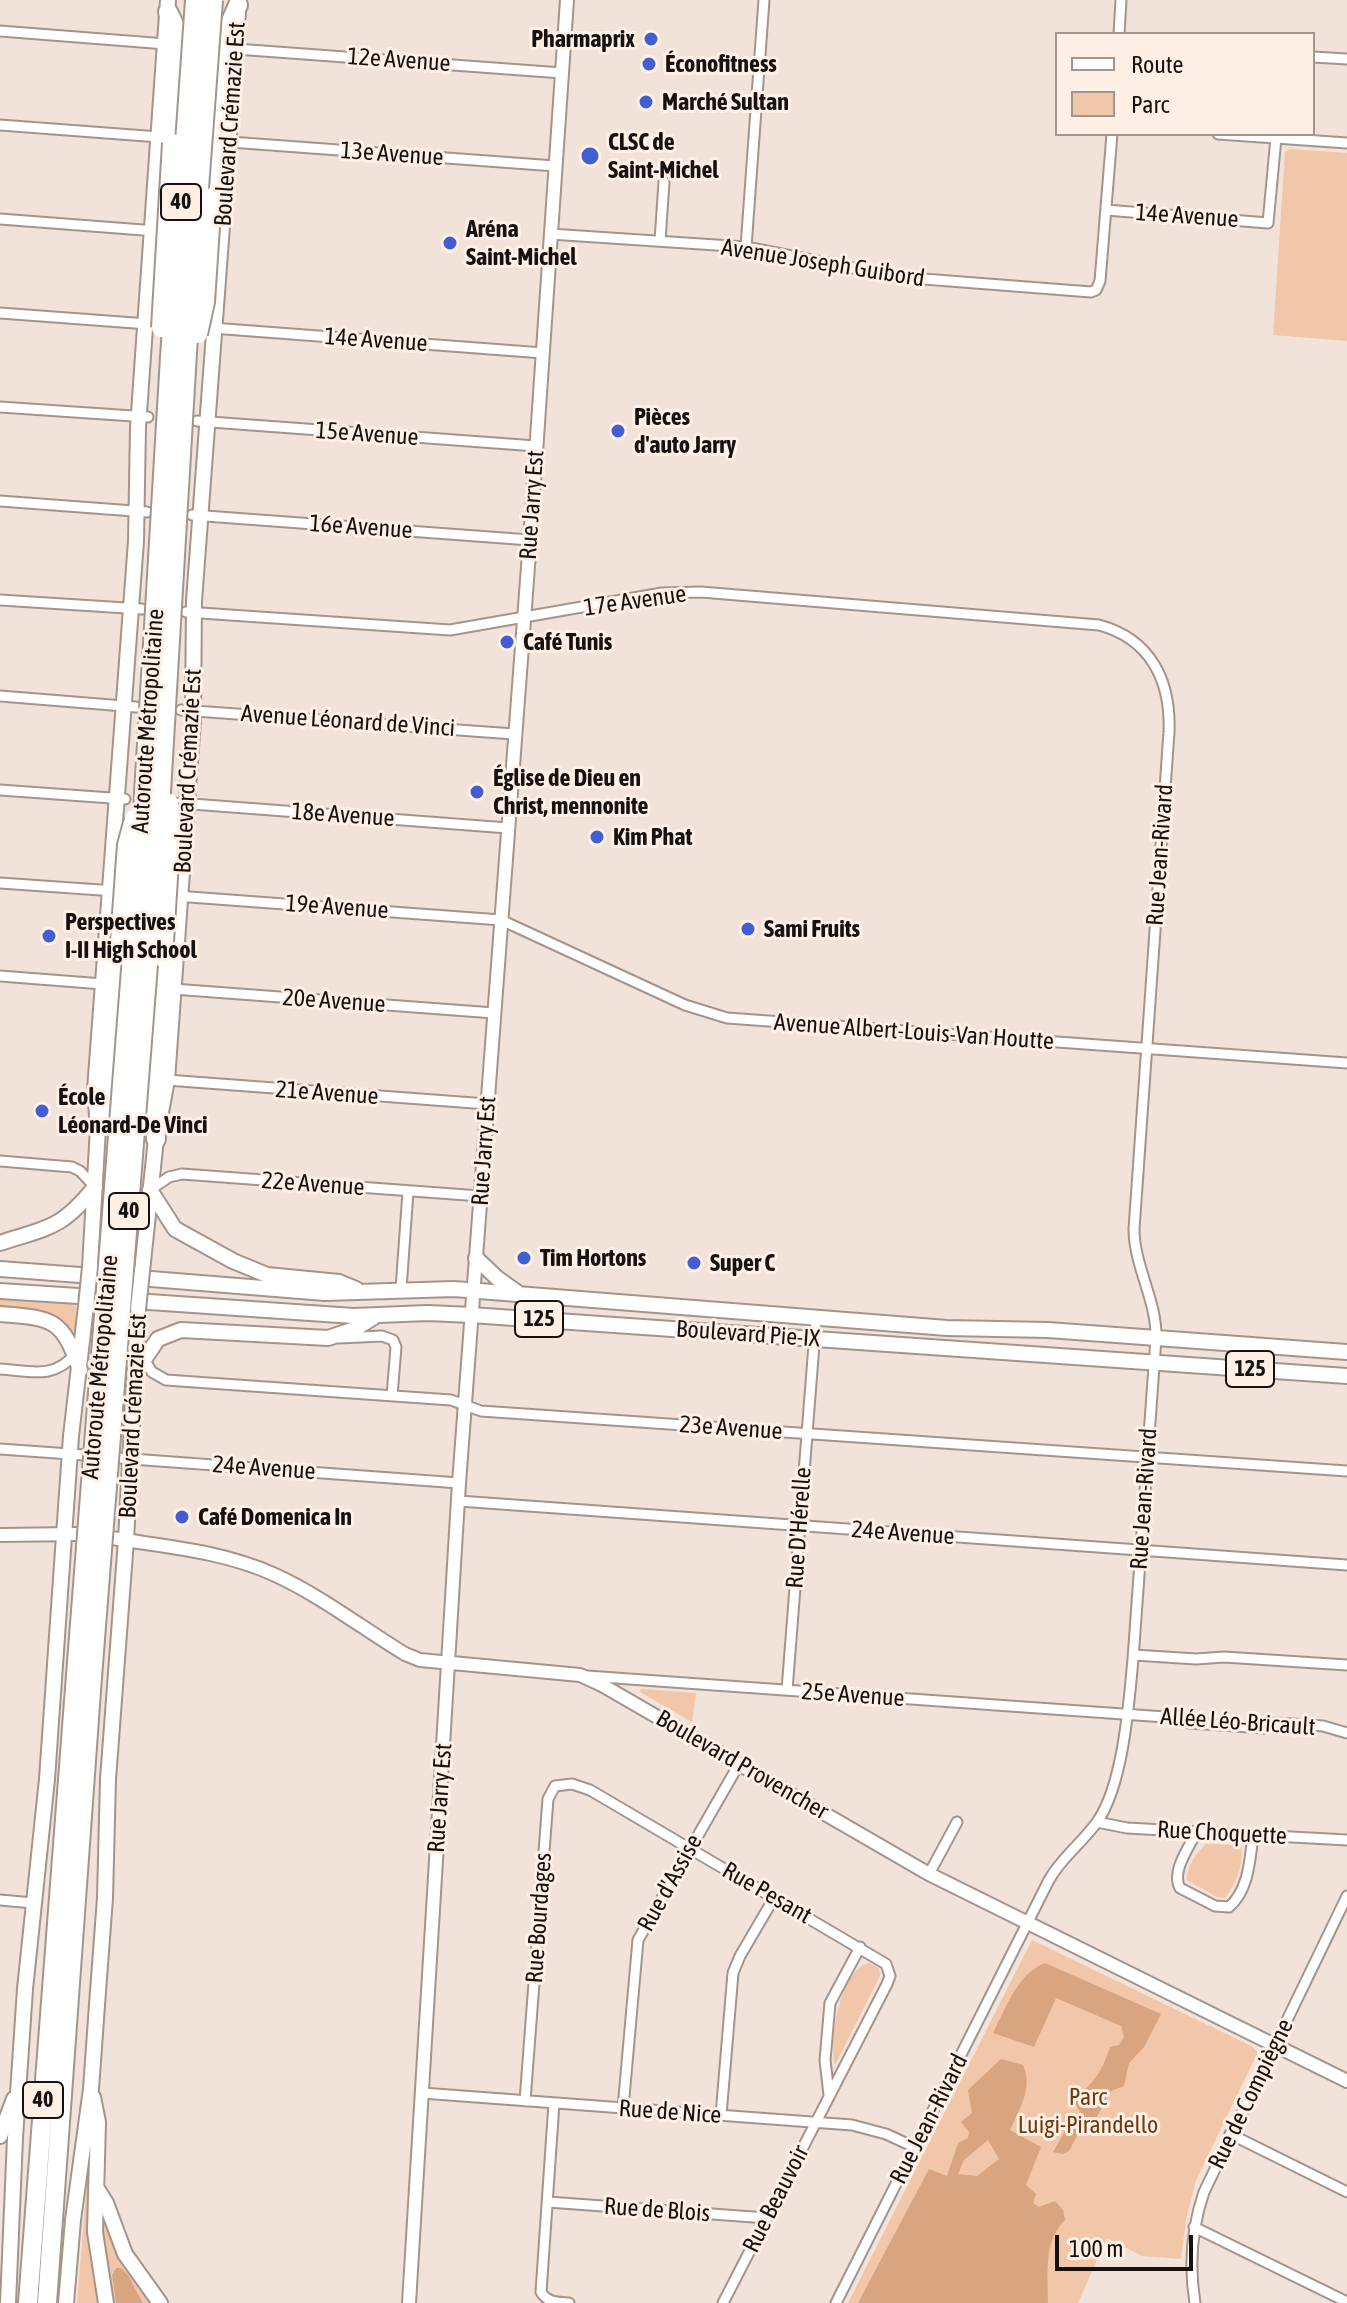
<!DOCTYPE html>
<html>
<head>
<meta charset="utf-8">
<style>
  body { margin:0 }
  #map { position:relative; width:1347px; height:2303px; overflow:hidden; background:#f1e3d9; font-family:"Asap Condensed",sans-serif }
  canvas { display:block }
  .legend { position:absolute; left:1055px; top:32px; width:260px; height:104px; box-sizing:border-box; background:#fff0e6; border:2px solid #a29790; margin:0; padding:10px 14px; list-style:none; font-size:24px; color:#17120f }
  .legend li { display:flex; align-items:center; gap:16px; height:40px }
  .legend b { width:40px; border:2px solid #a29790 }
  .scale { position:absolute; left:1055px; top:2235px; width:138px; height:36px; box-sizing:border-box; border:4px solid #17120f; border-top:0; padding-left:10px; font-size:24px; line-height:28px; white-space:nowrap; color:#17120f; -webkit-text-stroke:6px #fff0e6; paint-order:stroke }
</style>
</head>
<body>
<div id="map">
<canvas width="1347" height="2303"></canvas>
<ul class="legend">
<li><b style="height:10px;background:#fff"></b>Route</li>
<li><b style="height:22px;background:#f2c6a8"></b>Parc</li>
</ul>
<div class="scale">100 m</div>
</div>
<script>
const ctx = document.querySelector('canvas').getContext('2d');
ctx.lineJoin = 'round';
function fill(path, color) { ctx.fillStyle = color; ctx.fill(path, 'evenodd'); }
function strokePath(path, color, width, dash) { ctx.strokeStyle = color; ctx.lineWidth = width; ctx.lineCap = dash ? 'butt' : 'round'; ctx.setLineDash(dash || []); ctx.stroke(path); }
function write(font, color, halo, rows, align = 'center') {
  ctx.font = font + ' "Asap Condensed",sans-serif'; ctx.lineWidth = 6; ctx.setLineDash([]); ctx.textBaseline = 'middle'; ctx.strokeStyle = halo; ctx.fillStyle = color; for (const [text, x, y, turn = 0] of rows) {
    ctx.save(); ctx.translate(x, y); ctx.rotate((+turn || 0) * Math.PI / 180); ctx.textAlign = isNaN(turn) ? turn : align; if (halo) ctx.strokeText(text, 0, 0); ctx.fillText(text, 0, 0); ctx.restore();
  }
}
const green = new Path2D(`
  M1290,149L1347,153V341L1273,335L1285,152Z
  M0,1298L76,1305L75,1337L64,1325L0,1309Z
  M641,1689L696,1693L692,1722L640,1692Z
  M1206,1844L1240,1845C1246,1861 1235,1886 1225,1898L1217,1897L1187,1880C1187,1865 1198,1851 1206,1844Z
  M1032,1940L1251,2046L1258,2052L1196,2180L1186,2220L1181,2259L1142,2256L1107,2238L1078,2303H848Z
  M869,1963L879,1968L880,1976L835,2065C828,2042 840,1969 869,1963Z
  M88,2169L89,2233L100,2303H77Z
  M103,2217L122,2259L153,2303H143L128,2275L116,2268L112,2275L116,2303H113L104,2252Z`);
const forest = new Path2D(`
  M1045,1963L1161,2014L1144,2047L1129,2063L1124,2086L1111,2091L1094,2122L1080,2130L1069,2151L1063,2154L1053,2152L1066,2129L1081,2113L1073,2100C1094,2082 1101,2074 1110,2047L1119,2045L1124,2037L1121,2026L1056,1998L1034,2047L993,2033C1006,2008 1017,1974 1045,1963Z
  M1001,2059L1023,2065C1033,2088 1020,2108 1010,2130L1041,2147L1026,2185L1036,2194L1033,2203L1039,2207L1055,2201L1063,2210L1065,2220C1043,2241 1048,2274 1048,2303H858L929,2169L947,2176L958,2143L968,2138L969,2132L961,2122L972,2113L968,2090ZM988,2140L999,2159L977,2176L958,2174L964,2160Z
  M116,2268H121L128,2275L143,2303H116L112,2275Z`);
const minor = new Path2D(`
  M0,31L166,44
  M1119,34L1121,0
  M236,49L562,73
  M1313,57L1347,59
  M0,125L159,137
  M1218,134L1347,143
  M230,142L555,166
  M1106,210L1268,223L1276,138
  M0,219L156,231
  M550,234L746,247L898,277L1091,292L1096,290L1100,281L1112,134
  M660,241L664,182
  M746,247L764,0
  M0,313L148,324
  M212,328L543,353
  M0,407L148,417
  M197,421L536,446
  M0,501L147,512
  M192,515L530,540
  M0,600L142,609
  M186,612L450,630L662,593L701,592L1099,625C1151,639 1171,681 1169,732L1134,1229C1134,1266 1157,1301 1156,1338L1133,1659C1129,1703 1123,1786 1097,1822C1082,1843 1062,1857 1049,1880L836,2303
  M0,696L136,707
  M181,710L514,734
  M0,790L125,799
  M179,803L508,828
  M0,883L115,891
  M176,896L501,920L685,1005L727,1018L1347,1063
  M0,976L103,984
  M173,989L494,1013
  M167,1080L487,1104
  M0,1161L72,1167L80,1171L95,1187
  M150,1190L169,1177L182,1174L480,1196
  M401,1289L408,1192
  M339,1338L382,1336L393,1340L396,1347L392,1396
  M142,1356L152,1372L166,1380L451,1400L481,1411L1347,1471
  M0,1369C31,1371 54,1380 76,1353
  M0,1449L84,1455
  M118,1458L459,1483
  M459,1501L1347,1565
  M1134,1655L1196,1659L1224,1657L1347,1665
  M587,1676L1179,1718L1190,1723L1265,1728L1275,1723L1323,1726L1347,1733
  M787,1690L816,1319
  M1097,1822L1127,1828L1347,1840
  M1196,1833C1188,1849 1171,1872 1180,1888L1215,1906L1229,1907C1249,1890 1250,1859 1253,1835
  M929,1874L957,1822
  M0,1900L33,1903
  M422,2093L852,2125L886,2134L914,2147
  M829,2095L825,2060L830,2003L860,1947
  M525,2101L548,1799L555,1786L572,1784L590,1790L886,1964L890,1976L887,1984L723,2303
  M554,2103L541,2292C547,2303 558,2302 569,2303
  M623,2108L638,1940L739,1764
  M721,2115L733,1973L740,1956L774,1898
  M1230,2134L1347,2192
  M548,2202L767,2218
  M1194,2227L1347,2302
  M1195,2303C1189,2266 1192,2227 1204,2192L1347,1896`);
const tertiary = new Path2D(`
  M0,1535L78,1534
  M112,1538C167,1547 222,1551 273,1574C320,1595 362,1628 405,1654L420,1660L580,1675L602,1685L929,1874L1347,2081
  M409,2303L459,1483L530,540L567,0`);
const secondary = new Path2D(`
  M90,1267L98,1128L95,1090L136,541L138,427L168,0
  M142,1271L156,1139L167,1080L193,720L194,601L238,12
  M93,2097L98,2122L95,2232L106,2303
  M0,2136L14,2099
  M96,2187L106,2203L125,2254L160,2303
  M8,2303L15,2138L25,1989L47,1779L71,1436L86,1306
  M66,2303L73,2220L91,2089L97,2005L105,1898L108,1779L126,1540L138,1309`);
const primary = new Path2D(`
  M150,1190L175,1229L233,1261L267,1275L339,1282L356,1289
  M0,1243C49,1227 61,1229 95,1187
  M476,1258L497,1278L518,1293
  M0,1269L80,1275
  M151,1279L325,1293L454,1289L947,1328L1048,1330L1347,1352
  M0,1291L78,1296
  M149,1302L354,1316L428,1313L471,1315L1347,1376
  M0,1314C53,1318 62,1318 80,1370
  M135,1373L158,1339L181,1330L328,1338L355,1329L374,1317`);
const motorway = new Path2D(`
  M168,12L179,35L172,143
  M212,197L224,37L238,5
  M98,1128L108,1090L119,955
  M156,1139L153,1093L163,958
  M28,2303L76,1675
  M47,2303L92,1677`);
const secondaryBridge = new Path2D(`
  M86,1306L90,1267
  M138,1309L142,1271`);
const motorwayBridge = new Path2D(`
  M161,328L172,143
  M198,334L205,302L212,197
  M119,955L127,845L134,819
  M163,958L171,829L169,803
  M76,1675L142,828L170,357L195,0
  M92,1677L159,825L188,336L213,0`);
const markers = [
  [651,39,8,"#425ed1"],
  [649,64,8,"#425ed1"],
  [646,102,8,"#425ed1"],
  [590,156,10,"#425ed1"],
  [450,243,8,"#425ed1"],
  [618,431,8,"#425ed1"],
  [507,642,8,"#425ed1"],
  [477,792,8,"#425ed1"],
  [597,837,8,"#425ed1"],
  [748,929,8,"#425ed1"],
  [49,936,8,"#425ed1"],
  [42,1111,8,"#425ed1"],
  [524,1258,8,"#425ed1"],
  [694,1263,8,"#425ed1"],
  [182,1517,8,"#425ed1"]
];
const shields = [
  [181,202,40],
  [129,1211,40],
  [539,1319,48],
  [1250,1369,48],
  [43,2100,40]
];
const shieldNames = [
  ["40",181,202],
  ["40",129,1211],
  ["125",539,1319],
  ["125",1250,1369],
  ["40",43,2100]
];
const poiNames = [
  ["Pharmaprix",635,39,"right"],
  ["Éconofitness",665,64],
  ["Marché Sultan",662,102],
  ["CLSC de",608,142],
  ["Saint-Michel",608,170],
  ["Aréna",466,229],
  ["Saint-Michel",466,257],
  ["Pièces",634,417],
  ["d'auto Jarry",634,445],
  ["Café Tunis",523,642],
  ["Église de Dieu en",493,778],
  ["Christ, mennonite",493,806],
  ["Kim Phat",613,837],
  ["Perspectives",65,922],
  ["I-II High School",65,950],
  ["Sami Fruits",764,929],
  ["École",58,1097],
  ["Léonard-De Vinci",58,1125],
  ["Tim Hortons",540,1258],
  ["Super C",710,1263],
  ["Café Domenica In",198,1517]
];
const streetNames = [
  ["12e Avenue",399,60,4],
  ["Boulevard Crémazie Est",230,124,-86],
  ["13e Avenue",392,154,4],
  ["14e Avenue",1187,216,4],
  ["Avenue Joseph Guibord",823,263,9],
  ["14e Avenue",376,340,4],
  ["15e Avenue",367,434,4],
  ["Rue Jarry Est",532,505,-86],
  ["16e Avenue",361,527,4],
  ["17e Avenue",635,601,-8],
  ["Autoroute Métropolitaine",148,721,-86],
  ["Avenue Léonard de Vinci",348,721,4],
  ["Boulevard Crémazie Est",188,771,-87],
  ["18e Avenue",343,815,4],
  ["Rue Jean-Rivard",1160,855,-86],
  ["19e Avenue",337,907,4],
  ["20e Avenue",334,1001,4],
  ["Avenue Albert-Louis-Van Houtte",914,1032,4],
  ["21e Avenue",327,1093,4],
  ["Rue Jarry Est",484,1151,-86],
  ["22e Avenue",313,1184,4],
  ["Boulevard Pie-IX",748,1334,4],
  ["Autoroute Métropolitaine",100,1367,-85],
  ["Boulevard Crémazie Est",133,1416,-87],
  ["23e Avenue",731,1428,4],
  ["24e Avenue",264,1468,4],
  ["Rue Jean-Rivard",1144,1499,-86],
  ["Rue D'Hérelle",799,1528,-86],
  ["24e Avenue",903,1533,4],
  ["25e Avenue",853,1695,4],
  ["Allée Léo-Bricault",1238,1722,4],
  ["Boulevard Provencher",742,1765,30],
  ["Rue Jarry Est",440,1798,-86],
  ["Rue Choquette",1222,1833,3],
  ["Rue d'Assise",670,1883,-61],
  ["Rue Pesant",767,1893,30],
  ["Rue Bourdages",539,1918,-86],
  ["Rue de Compiègne",1251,2094,-64],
  ["Rue de Nice",670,2112,4],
  ["Rue Jean-Rivard",929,2119,-63],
  ["Rue Beauvoir",776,2199,-63],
  ["Rue de Blois",657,2210,4]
];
const parkNames = [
  ["Parc",1088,2097],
  ["Luigi-Pirandello",1088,2125]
];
fill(green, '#f2c6a8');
fill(forest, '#d9a480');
strokePath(minor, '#a3958c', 13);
strokePath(tertiary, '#a3958c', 16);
strokePath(secondary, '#a3958c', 18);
strokePath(primary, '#a3958c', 18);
strokePath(motorway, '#a3958c', 22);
strokePath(minor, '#fff', 9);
strokePath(tertiary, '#fff', 12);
strokePath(secondary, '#fff', 14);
strokePath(primary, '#fff', 14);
strokePath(motorway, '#fff', 18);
strokePath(secondaryBridge, '#a3958c', 18, []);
strokePath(motorwayBridge, '#a3958c', 22, []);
strokePath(secondaryBridge, '#fff', 14);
strokePath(motorwayBridge, '#fff', 18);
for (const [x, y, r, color] of markers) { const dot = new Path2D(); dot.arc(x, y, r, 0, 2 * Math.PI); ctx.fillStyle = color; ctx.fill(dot); strokePath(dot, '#fff0e6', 3); }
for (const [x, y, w] of shields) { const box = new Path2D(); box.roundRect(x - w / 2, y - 18, w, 36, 6); ctx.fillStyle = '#fff0e6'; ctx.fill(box); strokePath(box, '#17120f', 2); }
write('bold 22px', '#17120f', null, shieldNames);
write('bold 24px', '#17120f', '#fff0e6', poiNames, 'left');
write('24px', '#17120f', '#fff0e6', streetNames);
write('24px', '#6d3b11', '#fff0e6', parkNames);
</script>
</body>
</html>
